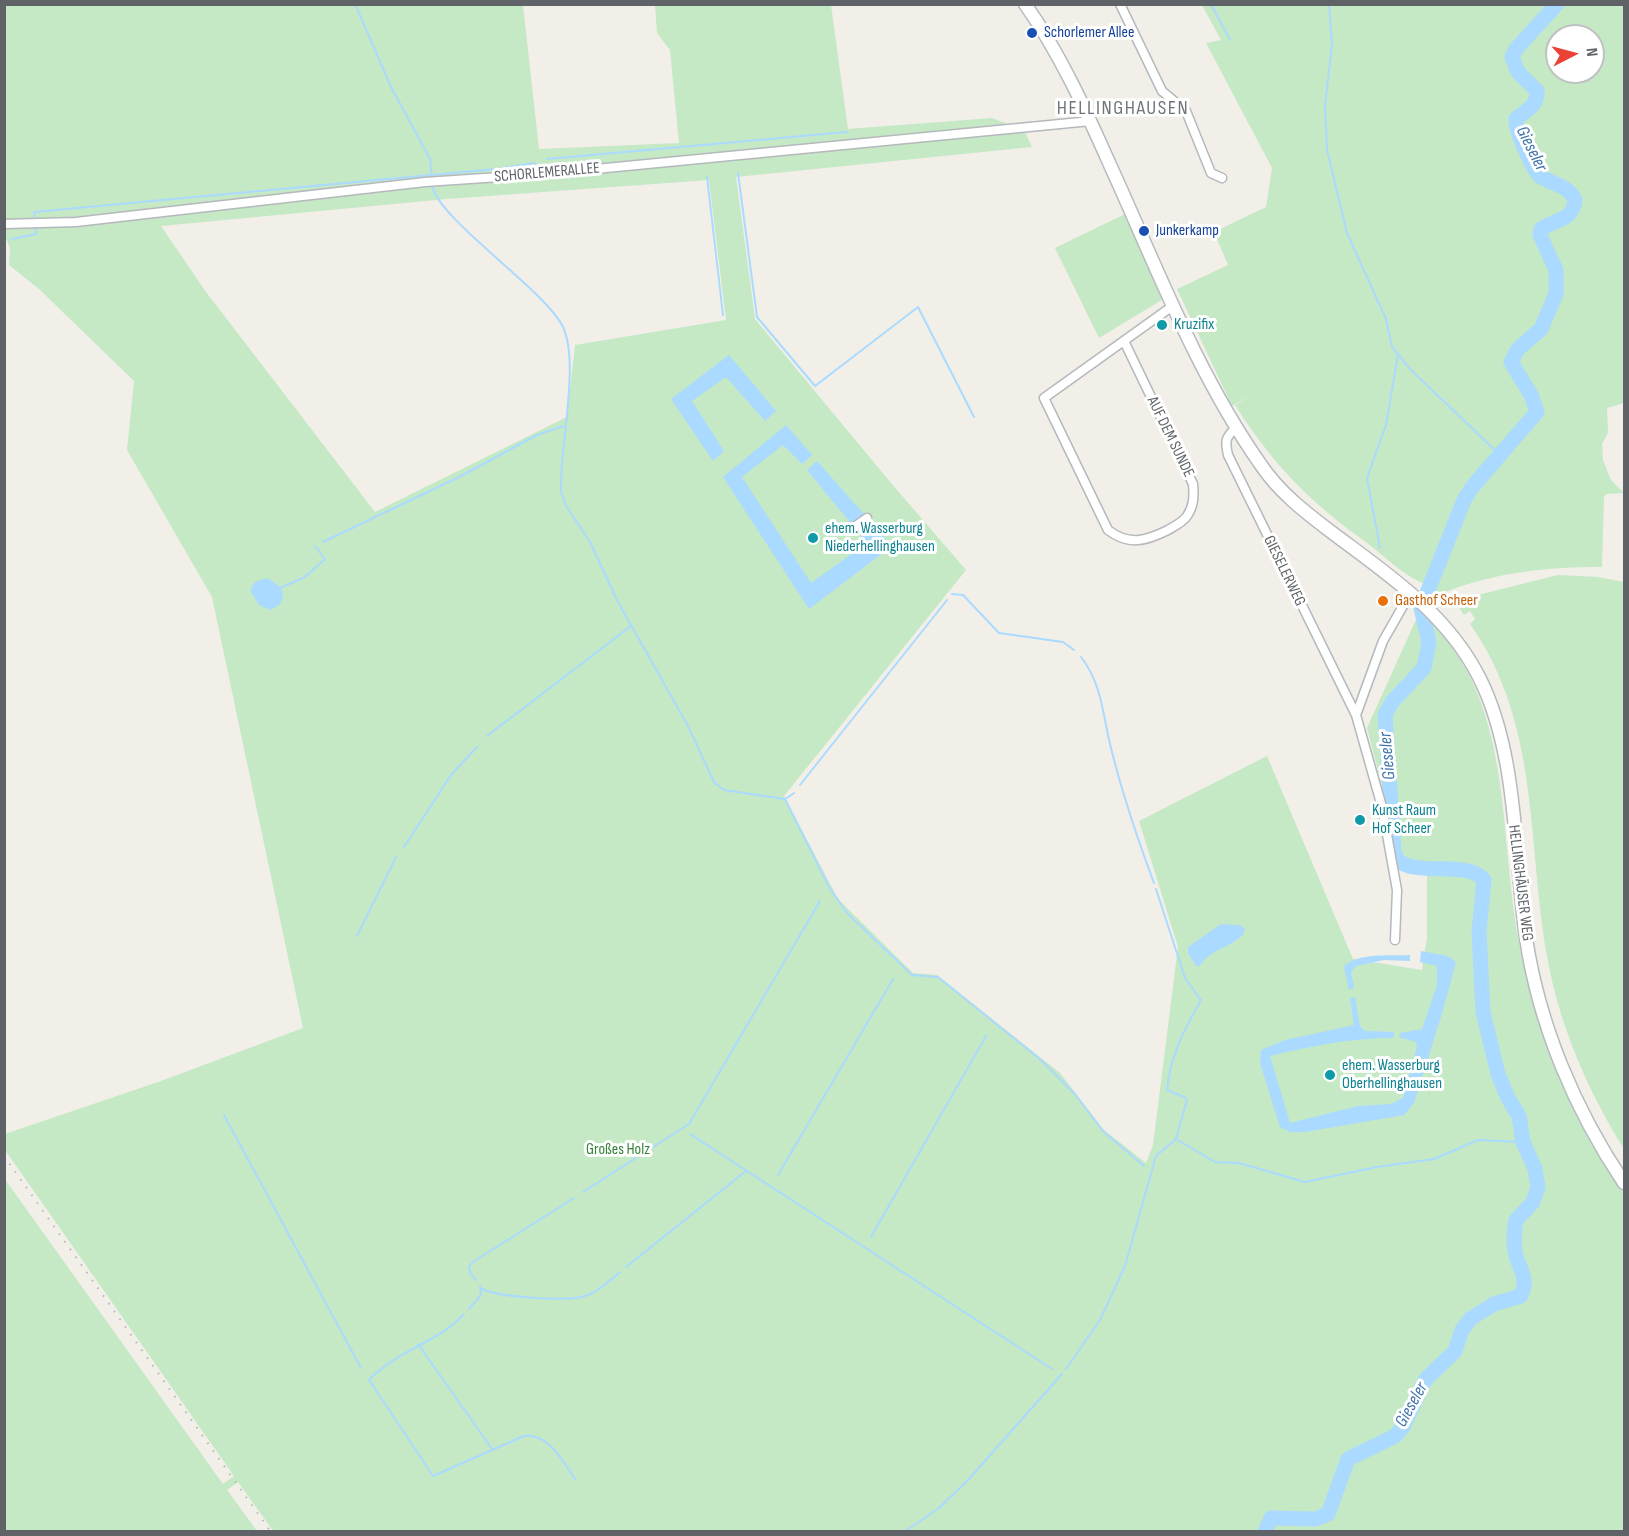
<!DOCTYPE html>
<html>
<head>
<meta charset="utf-8">
<style>
  body { margin:0 }
  #map { position:relative; width:1629px; height:1536px; overflow:hidden; background:#f1efe8; font-family:"Sofia Sans Condensed",sans-serif }
  canvas { display:block }
  .frame { position:absolute; inset:0; border:6px solid #5f6368; pointer-events:none }
  .north { position:absolute; left:1545px; top:24px; width:60px; height:60px; box-sizing:border-box; background:#fff; border:2px solid #bfc1c3; border-radius:50%; rotate:84deg; font-size:16px; font-weight:700; line-height:24px; text-align:center; color:#5f6368 }
  .north::after { content:''; display:block; margin:auto; width:21px; height:27px; background:#ea4335; clip-path:polygon(50% 0,100% 100%,50% 72%,0 100%) }
</style>
</head>
<body>
<div id="map">
<canvas width="1629" height="1536"></canvas>
<div class="frame"></div>
<div class="north">N</div>
</div>
<script>
const ctx = document.querySelector('canvas').getContext('2d');
ctx.lineJoin = 'round';
function fill(path, color) { ctx.fillStyle = color; ctx.fill(path, 'evenodd'); }
function strokePath(path, color, width, dash) { ctx.strokeStyle = color; ctx.lineWidth = width; ctx.lineCap = dash ? 'butt' : 'round'; ctx.setLineDash(dash || []); ctx.stroke(path); }
function write(font, color, halo, rows, align = 'center') {
  ctx.font = font + ' "Sofia Sans Condensed",sans-serif'; ctx.lineWidth = 6; ctx.setLineDash([]); ctx.textBaseline = 'middle'; ctx.strokeStyle = halo; ctx.fillStyle = color; for (const [text, x, y, turn = 0] of rows) {
    ctx.save(); ctx.translate(x, y); ctx.rotate((+turn || 0) * Math.PI / 180); ctx.textAlign = isNaN(turn) ? turn : align; if (halo) ctx.strokeText(text, 0, 0); ctx.fillText(text, 0, 0); ctx.restore();
  }
}
const green = new Path2D(`
  M5,5H523L539,149L679,143L670,50L657,33L655,5H831L848,129L992,118L1024,130L1032,147L736,177L755,319L891,483L966,570L784,796L838,899L913,973L937,975L1060,1073L1104,1130L1146,1163L1153,1145L1178,947L1139,821L1267,756L1353,959L1422,970L1427,938V871L1399,868L1392,853L1387,805L1367,728L1420,611C1516,697 1497,828 1519,942C1535,1029 1570,1122 1624,1192V1531L274,1532L238,1482L227,1490L257,1531H5L4,1178L223,1484L234,1476L5,1150V1134L161,1081L303,1028L212,597L127,450L134,381L39,289L9,265L10,248L4,233ZM709,180L726,320L575,345L567,417L375,512L206,292L161,226L447,199Z
  M1202,5H1624V403L1607,408L1608,433L1602,444L1603,460L1611,480L1624,493L1606,494L1604,497L1602,567C1547,567 1495,572 1443,593L1437,592C1431,584 1427,585 1418,581C1400,572 1383,555 1367,543C1310,502 1273,465 1235,405L1254,393L1232,406L1177,289L1228,265L1214,232L1266,207L1272,168L1206,43L1221,40ZM1557,36H1593V72H1557Z
  M1125,214L1165,298L1099,338L1055,248Z
  M1558,575L1598,577L1624,582V1149C1588,1091 1559,1025 1547,956C1527,842 1540,723 1470,624L1475,619L1470,611L1464,615L1458,606L1466,598Z`);
const water = new Path2D(`
  M729,355L776,411L765,421L726,377L692,401L724,451L713,461L671,399Z
  M786,425L812,455L802,464L783,445L742,477L811,583L867,543L807,470L817,461L892,546L809,609L723,477Z
  M267,578C278,584 288,592 280,604L271,610L259,605L250,590L255,582Z
  M1221,924L1239,925L1245,929C1241,946 1209,948 1200,966H1196L1188,953V947Z
  M1421,951L1448,956L1456,962L1443,1010L1414,1103L1404,1115L1305,1132H1290L1280,1127L1260,1063L1261,1050L1285,1040L1354,1025L1350,998L1355,997L1360,1026L1365,1031L1394,1032L1393,1038C1351,1038 1311,1046 1270,1056L1290,1123L1358,1106L1391,1104L1403,1098L1417,1047L1416,1042L1399,1037L1400,1033L1422,1029L1437,985V966L1420,962Z
  M1410,955V961L1384,960L1356,966L1351,972L1354,988L1349,990L1344,967C1356,952 1392,956 1410,955Z`);
const stream = new Path2D(`
  M355,4L391,87L430,159L432,179
  M1211,4L1230,40
  M1329,4L1332,45L1325,105L1327,150L1347,233L1386,319L1392,347L1411,370L1500,455
  M547,159L847,132
  M502,168L535,163
  M738,173L757,317L815,386L918,307L974,417
  M707,177L723,315
  M432,185C437,218 541,287 562,325C581,361 559,448 561,492L566,506L590,542L618,602L688,726L714,782L724,790L785,799L794,793
  M35,220L34,212L496,169
  M12,239L36,234L35,226
  M323,542L457,478L537,435L563,426
  M1380,548L1367,478L1386,425L1398,355
  M280,588L305,577L325,559L315,546
  M952,594L963,595L999,633L1063,642L1074,650
  M1081,657C1103,685 1103,719 1112,752C1123,796 1138,840 1154,883
  M487,736L631,626
  M800,785L947,600
  M785,799L829,887L847,913L912,975L938,977L1041,1060L1074,1093L1103,1131L1144,1166
  M404,847L451,775L477,747
  M1156,889L1185,978L1201,1000C1184,1030 1170,1056 1167,1090L1184,1097L1187,1100L1176,1139L1215,1162L1239,1163L1305,1182L1377,1167L1434,1159L1478,1140L1523,1142
  M357,936L396,857
  M224,1115L361,1368
  M690,1134L1052,1369
  M778,1175L893,979
  M583,1192L689,1124L820,901
  M871,1237L986,1036
  M626,1267L746,1171
  M476,1280L470,1273L469,1266L476,1260L574,1198
  M482,1289C498,1297 568,1302 585,1296C598,1292 609,1281 620,1272
  M469,1309L481,1295L480,1286
  M464,1314C439,1342 396,1351 369,1380L433,1476L524,1436C550,1433 562,1462 576,1480
  M418,1344L492,1449
  M1066,1369L1100,1320L1125,1266L1156,1156L1176,1139
  M904,1532L939,1508L968,1480L1062,1374`);
const river = new Path2D(`
  M1265,1532L1271,1518L1315,1519L1328,1514L1348,1459L1395,1436L1403,1427L1425,1380L1455,1351L1462,1330L1470,1319L1494,1304L1521,1296C1528,1279 1522,1274 1517,1259C1513,1248 1514,1231 1516,1220L1533,1202L1538,1187L1535,1169L1523,1142L1519,1116L1508,1098L1498,1074L1483,1012L1479,931L1484,880C1469,860 1417,877 1397,860L1394,851L1385,715L1392,702L1424,668L1429,642L1421,608L1464,500L1473,486L1537,412L1531,395L1511,362L1518,349L1541,329L1556,294V270L1540,235L1541,229C1555,219 1574,221 1575,199C1566,184 1553,185 1540,176C1532,169 1515,129 1516,119C1526,110 1538,106 1537,91L1518,72L1512,57L1516,49L1557,4`);
const street = new Path2D(`
  M1120,4L1162,91L1186,111L1211,173L1222,178
  M4,224L76,222L425,182L544,174L1091,121
  M1124,341L1193,484C1194,496 1194,506 1187,516C1183,522 1175,526 1168,530C1146,541 1129,546 1108,530L1044,398L1174,305
  M1236,428C1225,437 1225,442 1228,455L1356,715L1382,807L1397,890L1395,940
  M854,527L867,518
  M1356,715L1383,641L1411,592`);
const secondary = new Path2D(`
  M1025,4C1061,55 1086,111 1111,167C1157,268 1197,374 1261,465C1279,492 1305,512 1330,531C1387,574 1446,612 1479,677C1518,753 1514,855 1526,938C1539,1025 1575,1110 1624,1183`);
const rail = new Path2D(`
  M4,1156L271,1532`);
const markers = [
  [1032,33,6,"#1a4fb4"],
  [1144,231,6,"#1a4fb4"],
  [1162,325,6,"#0f9aa8"],
  [813,538,6,"#0f9aa8"],
  [1383,601,6,"#e8710a"],
  [1360,820,6,"#0f9aa8"],
  [1330,1075,6,"#0f9aa8"]
];
const transitNames = [
  ["Schorlemer Allee",1044,33],
  ["Junkerkamp",1156,231]
];
const streetNames = [
  ["SCHORLEMERALLEE",547,173,-5],
  ["AUF DEM SUNDE",1170,437,64],
  ["GIESELERWEG",1284,571,64],
  ["HELLINGHÄUSER WEG",1520,883,83]
];
const cultureNames = [
  ["Kruzifix",1174,325],
  ["ehem. Wasserburg",825,529],
  ["Niederhellinghausen",825,547],
  ["Kunst Raum",1372,811],
  ["Hof Scheer",1372,829],
  ["ehem. Wasserburg",1342,1066],
  ["Oberhellinghausen",1342,1084]
];
const foodNames = [
  ["Gasthof Scheer",1395,601]
];
const parkNames = [
  ["Großes Holz",618,1150]
];
const waterNames = [
  ["Gieseler",1531,149,63],
  ["Gieseler",1388,756,-95],
  ["Gieseler",1412,1405,-61]
];
const quarterNames = [
  ["HELLINGHAUSEN",1123,109]
];
fill(green, '#c5e8c5');
fill(water, '#aadaff');
strokePath(stream, '#aadaff', 2);
strokePath(river, '#aadaff', 15);
strokePath(street, '#b5b8bc', 11);
strokePath(secondary, '#b6babf', 15);
strokePath(street, '#fff', 8);
strokePath(secondary, '#fff', 12);
strokePath(rail, '#b6b7b8', 2, [1.5, 8]);
for (const [x, y, r, color] of markers) { const dot = new Path2D(); dot.arc(x, y, r, 0, 2 * Math.PI); ctx.fillStyle = color; ctx.fill(dot); strokePath(dot, '#fff', 2); }
write('16px', '#164399', '#fff', transitNames, 'left');
write('16px', '#5f6368', '#fff', streetNames);
write('16px', '#0d838f', '#fff', cultureNames, 'left');
write('16px', '#c56008', '#fff', foodNames, 'left');
write('16px', '#348238', '#fff', parkNames);
write('italic 18px', '#4174aa', '#fff', waterNames);
ctx.letterSpacing = '1.5px';
write('20px', '#70757a', '#fff', quarterNames);
ctx.letterSpacing = '0px';
</script>
</body>
</html>
